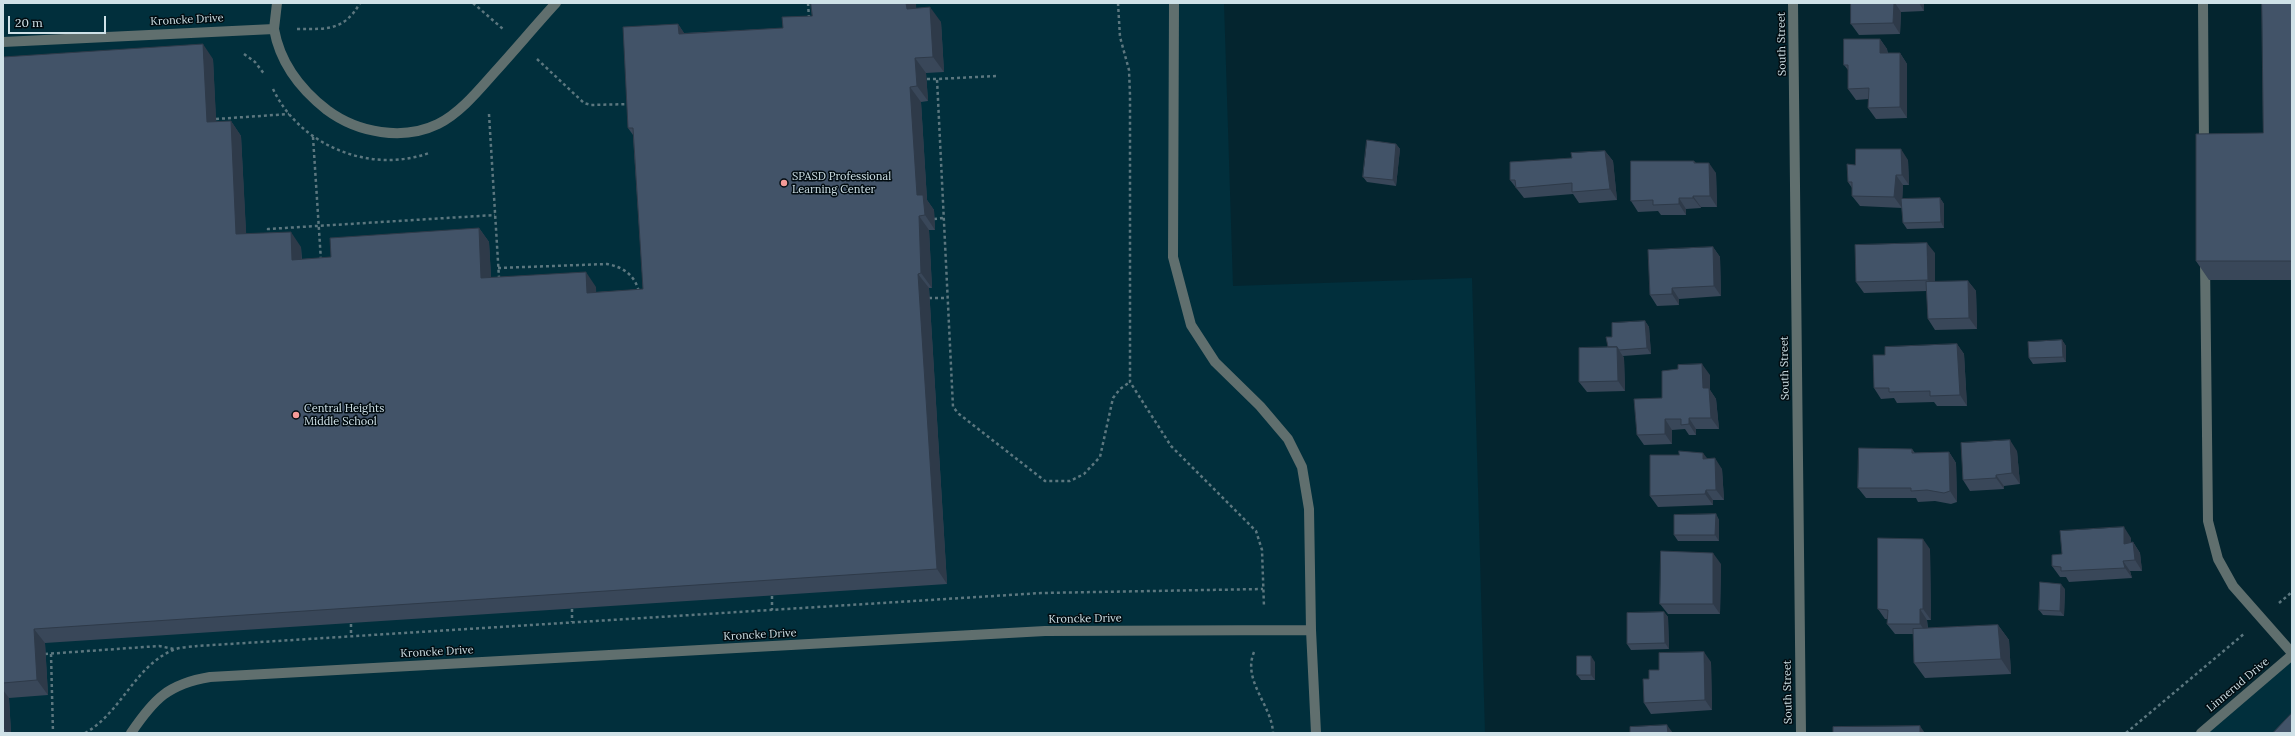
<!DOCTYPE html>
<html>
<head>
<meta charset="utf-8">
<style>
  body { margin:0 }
  #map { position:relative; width:2295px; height:736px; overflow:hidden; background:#04252f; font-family:Lora,serif }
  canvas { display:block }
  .frame { position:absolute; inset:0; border:4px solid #cfe1e7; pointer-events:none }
  .scale { position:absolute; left:8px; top:16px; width:98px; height:18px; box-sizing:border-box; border:2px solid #cfe1e7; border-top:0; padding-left:5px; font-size:12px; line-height:14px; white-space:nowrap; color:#cfe1e7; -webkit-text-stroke:3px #020c11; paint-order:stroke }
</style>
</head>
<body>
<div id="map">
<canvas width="2295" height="736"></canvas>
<div class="frame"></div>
<div class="scale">20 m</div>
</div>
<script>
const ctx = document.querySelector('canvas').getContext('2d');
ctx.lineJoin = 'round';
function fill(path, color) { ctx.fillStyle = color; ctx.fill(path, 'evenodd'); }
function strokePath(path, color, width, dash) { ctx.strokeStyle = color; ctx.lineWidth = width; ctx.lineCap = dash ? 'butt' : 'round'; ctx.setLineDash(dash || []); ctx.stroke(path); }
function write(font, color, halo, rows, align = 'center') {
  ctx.font = font + ' Lora,serif'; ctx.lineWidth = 3; ctx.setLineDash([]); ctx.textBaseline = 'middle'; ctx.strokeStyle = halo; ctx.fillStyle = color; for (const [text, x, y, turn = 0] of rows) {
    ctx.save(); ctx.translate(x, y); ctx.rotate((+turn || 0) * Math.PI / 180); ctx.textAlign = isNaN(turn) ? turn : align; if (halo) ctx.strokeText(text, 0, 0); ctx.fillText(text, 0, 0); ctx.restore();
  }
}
const built = new Path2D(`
  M3,3H1224L1233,286L1472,278L1485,733H3Z
  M2292,655V733H2209L2207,728Z`);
const path = new Path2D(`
  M473,3L503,29
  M808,3L809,18
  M1118,3L1120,37L1129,70L1130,95V382L1171,446L1256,531L1262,550L1264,607
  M297,29C327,29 344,31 360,3
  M244,54L255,62L265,75
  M537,59L584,103L591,105L630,104
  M996,76L937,79L953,407L959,414L1045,481H1070L1084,474L1100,457L1113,398L1120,389L1130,382
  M927,79H937
  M273,89C300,146 370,174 429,153
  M489,114L499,278
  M216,119L289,114
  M313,137L321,261
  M934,219L943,218
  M269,236L268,229L495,215
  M498,268L607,264C623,267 635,275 639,292
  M929,298H947
  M772,596V610
  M2279,603L2292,592
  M572,609V622
  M351,624V636
  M1254,652C1242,681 1272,705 1273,733
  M45,654L159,646L174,649
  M51,654L53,733
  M85,733C121,713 134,667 173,650C180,647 190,647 197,646L1041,593L1263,589
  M2126,733L2245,633`);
const minor = new Path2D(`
  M1174,3L1173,257L1191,325L1215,362L1260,406L1288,439L1302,467L1309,509L1311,630L1316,733
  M1793,3L1801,733
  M2203,3L2204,147
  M274,29C280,63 300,89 327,110C358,133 403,141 438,124C460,113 478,91 494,73C515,50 535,26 556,3
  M3,42L274,29L277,3
  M2205,261L2208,521L2218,559L2233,586L2292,653
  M131,733C154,699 168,684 210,677L1045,631L1311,630
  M2201,733L2292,655`);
const wall = new Path2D(`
  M811,3H916V8L941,22L944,72L926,73L928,101L921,102L927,200L934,210L935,230H929L932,288H929L947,584L45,643L48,695L9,698L11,733H3V57L213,59L216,122L231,121L241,136L246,234L301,247L302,259L331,257L479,228L489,242L491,277L596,287V292L643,289L633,135L628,128L678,24L684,33L783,28L812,16Z
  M1851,3H1924V11L1901,12L1900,34L1859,35L1851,24Z
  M2292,3V280H2209L2196,261L2263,133Z
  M1880,39L1887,49L1888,53H1900L1907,64V118L1876,119L1868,108L1869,99L1856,100L1848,89V70L1844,65Z
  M1396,144L1400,149L1396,186L1367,182L1363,177Z
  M1605,151L1613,161L1617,200L1579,203L1573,194L1524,198L1510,180L1572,158Z
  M1908,160L1909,185H1903L1902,199L1940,198L1944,204V228L1907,229L1903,223L1902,208L1860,206L1852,196V188L1848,182L1855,165Z
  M1694,161L1696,163L1716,173L1717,207H1701V208L1686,209V215H1661L1658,211L1638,212L1631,201Z
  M1713,247L1720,257L1721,296L1679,299V305L1657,306L1650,295Z
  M1935,253V282L1968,281L1976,291L1977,329L1935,330L1928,319L1927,291L1864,293L1856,282Z
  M1645,321L1649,327L1651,354L1623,356L1624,358L1625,391L1587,392L1579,382L1608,347L1612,337Z
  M2062,340L2066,346V362L2033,364L2029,358Z
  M1957,344L1964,354L1967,406H1937L1934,402L1897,403L1894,398L1881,399L1874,388L1885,355Z
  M1710,375V390L1716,399L1719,429H1696V435H1689L1685,429L1672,430V444L1644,445L1637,435L1662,398Z
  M1912,449L1915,453L1949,452L1956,463L1957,502L1951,504L1935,501L1918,502L1916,498H1866L1858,488Z
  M2017,451L2020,484L2004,486V489L1970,491L1963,480Z
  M1707,459L1722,469L1724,500H1713V505L1658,507L1650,496Z
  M1716,514L1719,520V541H1678L1674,535Z
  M2131,538V542H2133L2140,553L2142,571H2130L2132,578L2069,582L2066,577H2060L2052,566L2062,554Z
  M1930,549L1931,620H1927L1928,628L1998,625L2009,640L2011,674L1925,678L1914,663L1913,634H1895L1887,624L1888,619H1885L1878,609Z
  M1721,564L1720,614H1668L1660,604Z
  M2065,589L2064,616L2043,615L2039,610Z
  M1664,612L1668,617L1669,649L1631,650L1627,644Z
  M1595,662V680H1581L1577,675Z
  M1711,662L1712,710L1651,714L1644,703L1649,679L1659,670Z`);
const shadedWall = new Path2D(`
  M906,3H916L917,24L907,9Z
  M1894,3H1895L1901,12L1900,34L1893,23Z
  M1919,3H1924V11Z
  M930,7L941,22L944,72L933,57Z
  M678,24L688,39L679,34Z
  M1880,39L1887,49L1888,64L1880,53Z
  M203,44L213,59L217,137L207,122Z
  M1900,53L1907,64V118L1900,107Z
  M915,58L926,73L928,101L917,86Z
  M910,87L921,102L927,200L934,210L935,230L925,215L917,195Z
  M231,121L241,136L247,249L236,234Z
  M1396,144L1400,149L1396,186L1393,180Z
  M1901,149L1908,160L1909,185L1902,175Z
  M1605,151L1613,161L1617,200L1610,189Z
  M1709,163L1716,173L1717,207L1710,196Z
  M1896,175L1903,185L1902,208L1894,197Z
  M1693,196L1701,207V208L1693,198Z
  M1679,198L1686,209V215L1679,204Z
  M1940,198L1944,204V228L1941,222Z
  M919,216L929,230L932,288L921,273Z
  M479,228L489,242L492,293L481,278Z
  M291,232L301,247L302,275L292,260Z
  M1927,243L1935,253V291L1928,280Z
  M1713,247L1720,257L1721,296L1714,286Z
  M586,272L596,287L597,308L587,293Z
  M918,274L929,288L947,584L937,569Z
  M1968,281L1976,291L1977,329L1969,318Z
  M1672,288L1679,299V305L1672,294Z
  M1645,321L1649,327L1651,354L1647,348Z
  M2062,340L2066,346V362L2063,357Z
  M1957,344L1964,354L1967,406L1960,395Z
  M1617,347L1624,358L1625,391L1618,381Z
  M1702,364L1710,375V390L1716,399L1719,429L1711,418L1703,388Z
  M1689,418L1696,429V435L1689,424Z
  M1665,419L1672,430V444L1665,434Z
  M2010,440L2017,451L2020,484L2012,473Z
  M1949,452L1956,463L1957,502L1950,491Z
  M1703,453L1711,463L1703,459Z
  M1715,458L1722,469L1724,500L1716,490Z
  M1996,475L2004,486V489L1996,478Z
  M1706,490L1713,500V505L1705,494Z
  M1716,514L1719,520V541L1715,535Z
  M2124,527L2131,538V554L2124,544Z
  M1923,539L1930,549L1931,620L1923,609Z
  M2133,542L2140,553L2142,571L2135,560Z
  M1713,553L1721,564L1720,614L1713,604Z
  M2123,561L2130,571L2132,578L2125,568Z
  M2061,584L2065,589L2064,616L2060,611Z
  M1920,609L1927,620L1928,635L1920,624Z
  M1664,612L1668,617L1669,649L1665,643Z
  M1998,625L2009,640L2011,674L2001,659Z
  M34,629L45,643L48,695L37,680Z
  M1704,652L1711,662L1712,710L1705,700Z
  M1591,656L1595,662V680L1591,675Z
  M3,690L9,698L11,733H7L3,727Z
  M1667,725L1673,733H1668Z
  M1920,726L1925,733H1920Z`);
const building = new Path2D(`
  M811,3H906L907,9L930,7L933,57L915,58L917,86L910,87L917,195H923L925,215L919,216L921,273L918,274L937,569L34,629L37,680L3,683V57L203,44L207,122L231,121L236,234L291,232L292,260L331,257L330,238L479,228L481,278L586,272L587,293L643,289L633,128H628L623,27L678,24L679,34L783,28L782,17L812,16Z
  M1851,3H1894L1893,23L1851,24Z
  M2262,3H2292V261H2196V134L2263,133Z
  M1844,39H1880V53H1900V107L1868,108L1869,88L1848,89V65H1844Z
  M1367,140L1396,144L1393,180L1363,177Z
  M1856,149H1901L1902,175H1896L1894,197L1852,196V182H1848L1847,164L1855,165Z
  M1605,151L1610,189L1572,192V183L1516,188L1515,180H1510V162L1572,158L1571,153Z
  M1631,161H1694V163H1709L1710,196H1693V198H1679V204L1653,205V200L1631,201Z
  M1940,198L1941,222L1903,223L1901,199Z
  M1927,243L1928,280L1856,282L1855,245Z
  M1713,247L1714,286L1672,288V294L1650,295L1648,250Z
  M1968,281L1969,318L1928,319L1926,282Z
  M1645,321L1647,348L1619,350L1617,347H1608L1606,337H1612V323Z
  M2062,340L2063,357L2029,358L2028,342Z
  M1957,344L1960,395L1930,396V391L1889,392V388H1874L1873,355H1885V347Z
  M1617,347L1618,381L1579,382V348Z
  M1702,364L1703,388H1709L1711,418H1689V424L1681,425V419H1665V434L1637,435L1634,399L1662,398V371L1678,369V365Z
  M2010,440L2012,473L1996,475V478L1963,480L1961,443Z
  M1859,448L1912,449V453L1949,452L1950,491L1944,493L1927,490L1911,491V488H1858Z
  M1679,451L1703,453V459L1715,458L1716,490H1706L1705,494L1650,496V455H1679Z
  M1716,514L1715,535H1674V515Z
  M2124,527V544L2133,542L2135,560L2123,561L2125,568L2061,571V567L2052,566V555L2062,554L2060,531Z
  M1878,538L1923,539V609H1920V624H1887L1888,610L1878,609Z
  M1661,551L1713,553V604H1660Z
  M2040,582L2061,584L2060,611L2039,610Z
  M1664,612L1665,643L1627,644V613Z
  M1998,625L2001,659L1914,663L1913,629Z
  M1704,652L1705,700L1644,703L1643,679H1649V670H1659V653Z
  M1577,656H1591V675H1577Z
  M2292,713V733H2273Z
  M1667,725L1668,733H1630V727Z
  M1920,726V733H1833V727Z`);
const markers = [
  [784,183,4,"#f59b98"],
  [296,415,4,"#f59b98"]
];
const streetNames = [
  ["Kroncke Drive",187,20,-3],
  ["South Street",1782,44,-91],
  ["South Street",1785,368,-91],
  ["Kroncke Drive",1085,619,-1],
  ["Kroncke Drive",760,635,-3],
  ["Kroncke Drive",437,652,-3],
  ["Linnerud Drive",2238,685,-40],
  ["South Street",1788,692,-91]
];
const poiNames = [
  ["SPASD Professional",792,177],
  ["Learning Center",792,190],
  ["Central Heights",304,409],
  ["Middle School",304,422]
];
fill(built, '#012f3c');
strokePath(path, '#5c777f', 2.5, [3, 3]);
strokePath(minor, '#606f6e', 10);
fill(wall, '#394759');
fill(shadedWall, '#2e3a49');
fill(building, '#425368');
strokePath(building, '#2e3a49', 1);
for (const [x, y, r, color] of markers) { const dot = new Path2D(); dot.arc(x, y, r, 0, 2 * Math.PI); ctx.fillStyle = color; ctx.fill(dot); strokePath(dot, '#020c11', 1.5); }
write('11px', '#cfe1e7', '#020c11', streetNames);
write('11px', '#cfe1e7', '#020c11', poiNames, 'left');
</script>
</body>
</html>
